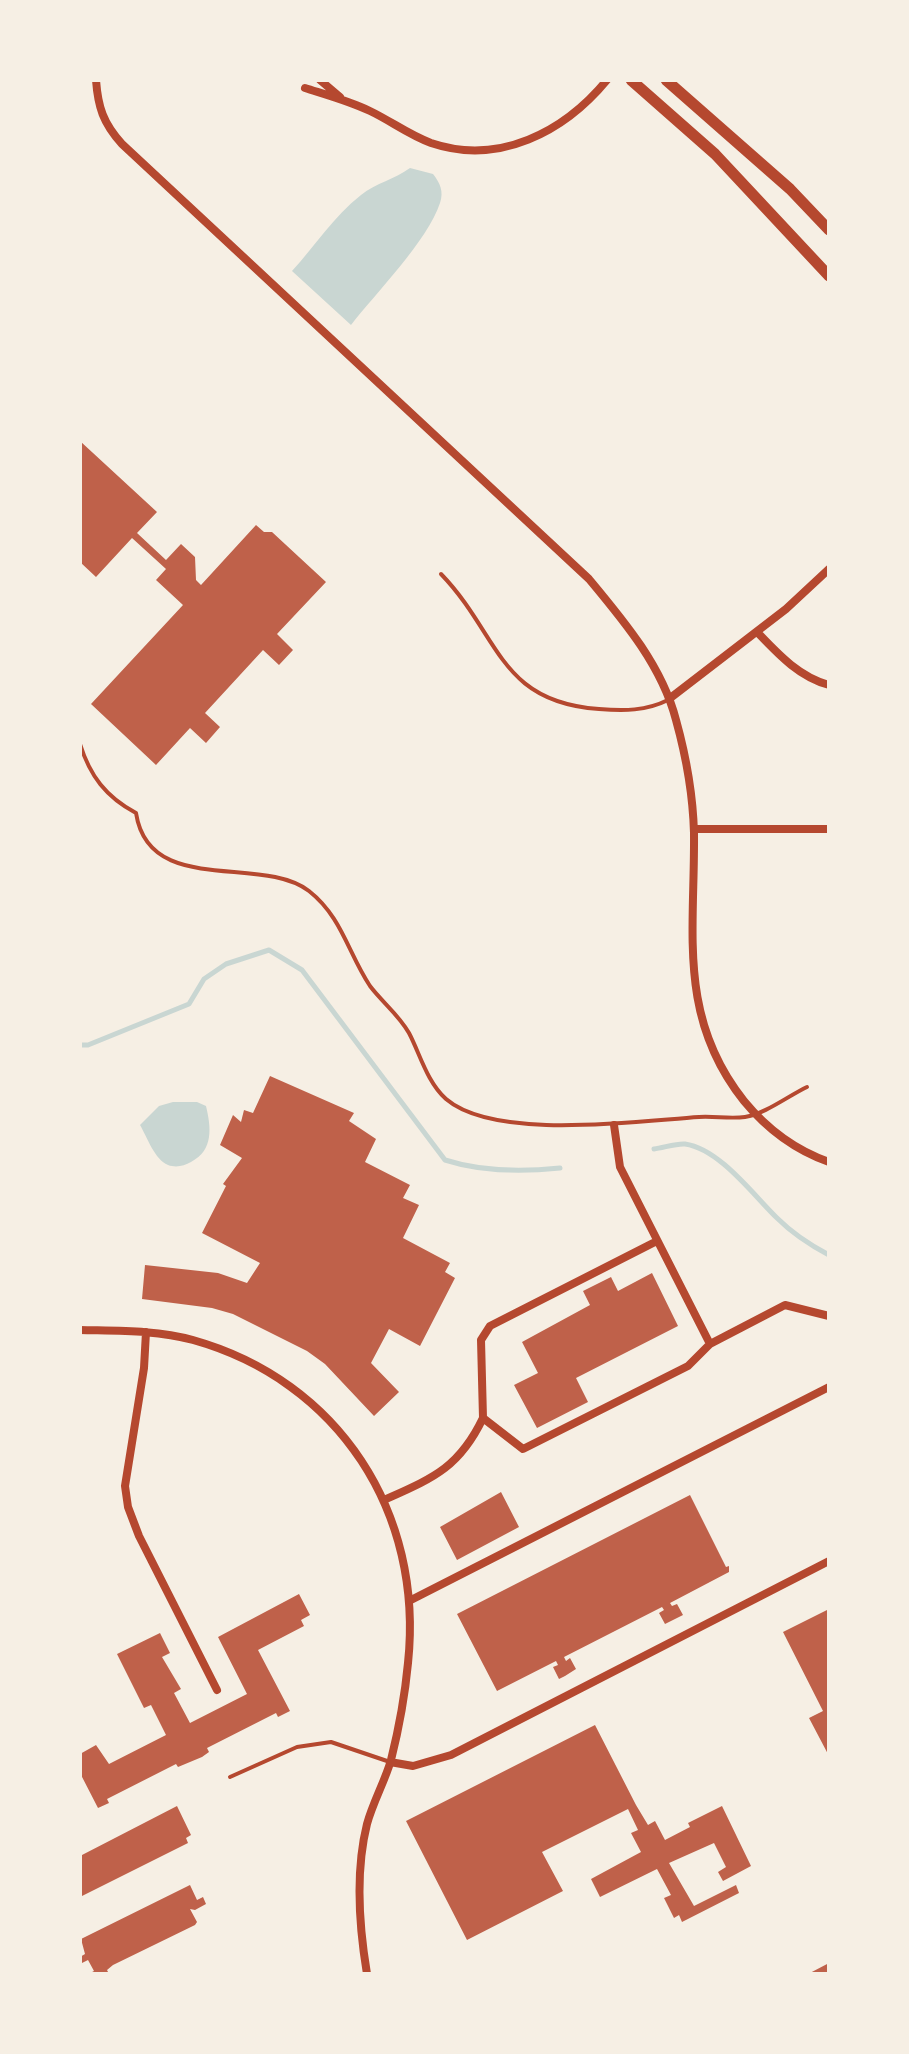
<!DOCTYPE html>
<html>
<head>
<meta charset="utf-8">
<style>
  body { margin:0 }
  #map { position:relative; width:909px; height:2054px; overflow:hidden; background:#f6efe4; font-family:Georgia,serif }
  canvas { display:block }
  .frame { position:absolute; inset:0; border:82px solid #f6efe4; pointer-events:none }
</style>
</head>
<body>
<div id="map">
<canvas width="909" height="2054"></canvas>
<div class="frame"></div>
</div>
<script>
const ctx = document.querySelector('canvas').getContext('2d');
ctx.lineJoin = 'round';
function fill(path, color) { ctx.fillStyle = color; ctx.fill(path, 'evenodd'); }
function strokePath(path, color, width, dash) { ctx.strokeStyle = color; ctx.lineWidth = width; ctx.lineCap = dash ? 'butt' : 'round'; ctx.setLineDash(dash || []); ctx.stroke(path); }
const water = new Path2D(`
  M410,168L433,174C440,183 444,191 440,203C428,240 376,293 351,325L292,271C315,246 334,216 361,195C376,183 395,179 410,168Z
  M173,1102H197L206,1106C211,1127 214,1150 191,1162C184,1166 176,1168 168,1165C155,1160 147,1137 140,1125L159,1106Z`);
const stream = new Path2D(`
  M80,1045H88L189,1004L204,979L226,964L269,950L302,970L445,1160C482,1172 522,1172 560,1168
  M654,1149C663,1148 677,1143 685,1144C720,1149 754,1196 777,1218C792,1233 810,1245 829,1255`);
const building = new Path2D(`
  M80,441L157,512L137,533L166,560L181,544L195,557L196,580L201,585L256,525L264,532H272L326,582L277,634L293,650L279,665L263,650L205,713L220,727L206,743L190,728L156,765L91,704L183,605L156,580L166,569L132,538L96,577L80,562Z
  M270,1076L354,1113L349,1121L376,1139L365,1162L410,1185L403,1198L419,1205L403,1238L450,1263L445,1272L455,1278L420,1346L389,1329L371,1363L399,1392L374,1416L325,1364L307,1351L233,1314L212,1308L142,1299L145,1265L218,1273L247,1283L260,1263L202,1233L226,1186L223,1184L242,1158L220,1145L233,1115L241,1122L244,1110L253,1113Z
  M652,1273L678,1326L576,1378L588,1402L537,1428L514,1385L538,1373L522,1342L590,1305L583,1291L611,1277L618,1291Z
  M501,1492L519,1527L457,1560L440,1527Z
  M690,1495L726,1567L729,1566V1572L670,1603L672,1606L677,1604L683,1615L665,1624L659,1613L664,1610L662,1607L564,1657L566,1661L570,1658L576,1669L565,1676L559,1679L553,1667L558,1665L556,1661L497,1691L457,1614Z
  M299,1594L310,1615L301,1620L304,1626L258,1650L290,1711L278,1717L276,1713L207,1748L209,1752L202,1757L178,1767L176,1764L107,1799L109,1803L98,1808L80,1773V1754L96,1745L109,1764L166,1735L151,1705L144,1708L117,1654L160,1633L170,1653L162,1657L181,1689L174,1693L190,1723L247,1694L218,1637Z
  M829,1609V1756L809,1718L823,1711L783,1632Z
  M595,1725L636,1805L648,1825L655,1821L665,1840L690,1827L688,1823L722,1806L751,1866L723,1881L718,1872L726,1867L714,1843L669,1863L694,1906L736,1885L739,1893L682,1922L679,1915L674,1918L664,1898L671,1895L657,1869L600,1897L591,1879L641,1852L631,1833L638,1830L628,1809L542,1852L563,1891L467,1940L406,1821Z
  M177,1806L191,1835L186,1838L188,1843L80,1897L82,1855Z
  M190,1885L197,1900L203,1897L206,1904L195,1910L190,1909L197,1922L195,1925L113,1965L107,1970L109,1974H88L94,1971L88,1960L80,1964V1957L85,1954L81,1939Z
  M829,1963V1974H808Z`);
const service = new Path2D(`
  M441,574C500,635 498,702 599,709C624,711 646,711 668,700
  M80,744C90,776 106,797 136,813C149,897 261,854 309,891C342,917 348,953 370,986C382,1002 399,1015 409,1033C420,1054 427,1082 446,1099C495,1141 637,1121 699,1117C714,1116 730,1119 745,1117C765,1114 788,1096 807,1087
  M230,1777L297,1747L331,1742L390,1762`);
const minor = new Path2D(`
  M96,80C98,107 103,123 122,144L589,579C624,621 662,666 676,720C686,756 693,796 694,833C695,932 677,1017 744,1101C767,1129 795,1150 829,1162
  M320,80L340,97
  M305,88C327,95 349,101 370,111C391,121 409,135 431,143C499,166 564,132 607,80
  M757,632C778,654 799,677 829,685
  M669,699L786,609L829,569
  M694,829H829
  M614,1125L620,1167L710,1344
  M657,1241L490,1326L481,1340L483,1418L523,1449L688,1366L710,1344L785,1305L829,1316
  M80,1330C118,1331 156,1330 193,1340C339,1381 424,1513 408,1663C405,1695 399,1728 391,1760C385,1781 373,1802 367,1824C355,1872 359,1926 367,1974
  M146,1332L144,1368L125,1486L128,1507L139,1536L217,1690
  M384,1500C433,1478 459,1468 483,1418
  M409,1601L829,1387
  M390,1762L413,1766L451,1755L829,1561`);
const secondary = new Path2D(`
  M631,80L715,154L829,276
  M666,80L790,189L829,230`);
fill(water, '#c9d6d2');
strokePath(stream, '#c9d6d2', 5);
fill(building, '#bf614a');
strokePath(service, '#b5482f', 4);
strokePath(minor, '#b5482f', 8);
strokePath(secondary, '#b5482f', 11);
</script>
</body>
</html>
